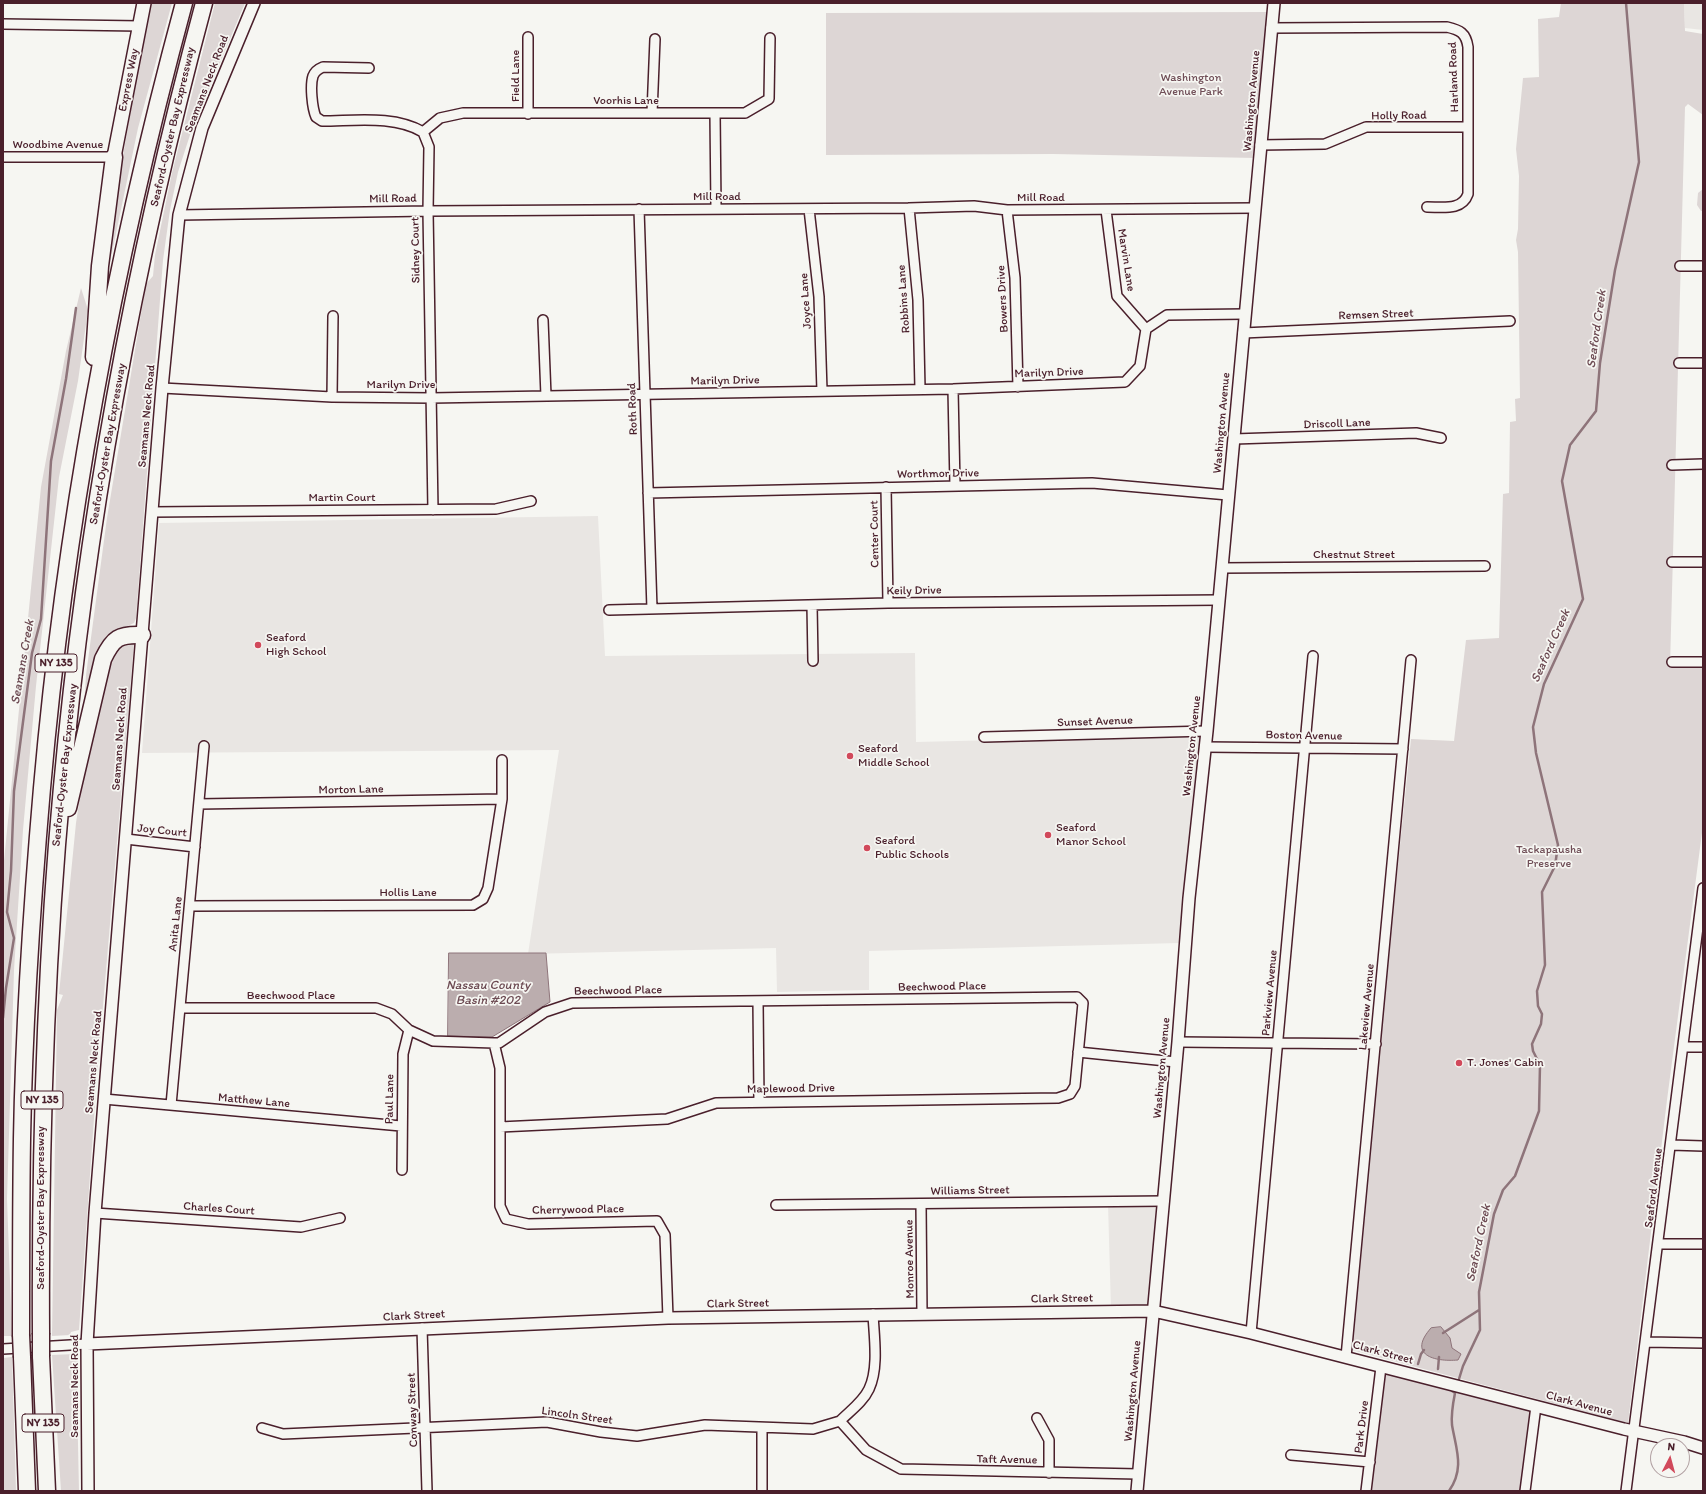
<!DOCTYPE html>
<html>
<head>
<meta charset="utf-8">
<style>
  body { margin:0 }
  #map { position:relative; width:1706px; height:1494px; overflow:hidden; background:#f6f6f2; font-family:Itim,sans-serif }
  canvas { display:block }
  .frame { position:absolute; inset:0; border:4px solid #4a1f2b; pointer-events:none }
  .north { position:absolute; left:1650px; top:1438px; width:40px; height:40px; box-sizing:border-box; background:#f6f6f2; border:1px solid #b1a0a2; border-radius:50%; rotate:6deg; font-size:11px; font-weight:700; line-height:16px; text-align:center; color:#4a1f2b }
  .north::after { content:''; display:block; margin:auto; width:14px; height:18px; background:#d1495b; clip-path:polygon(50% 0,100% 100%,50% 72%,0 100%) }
</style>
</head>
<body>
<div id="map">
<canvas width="1706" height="1494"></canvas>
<div class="frame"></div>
<div class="north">N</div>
</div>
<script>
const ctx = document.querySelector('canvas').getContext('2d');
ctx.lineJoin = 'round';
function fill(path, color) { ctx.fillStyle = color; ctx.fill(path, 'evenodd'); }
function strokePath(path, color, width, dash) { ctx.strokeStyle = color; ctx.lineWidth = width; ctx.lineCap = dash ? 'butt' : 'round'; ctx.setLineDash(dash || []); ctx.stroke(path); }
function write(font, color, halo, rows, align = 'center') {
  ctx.font = font + ' Itim,sans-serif'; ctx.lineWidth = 3.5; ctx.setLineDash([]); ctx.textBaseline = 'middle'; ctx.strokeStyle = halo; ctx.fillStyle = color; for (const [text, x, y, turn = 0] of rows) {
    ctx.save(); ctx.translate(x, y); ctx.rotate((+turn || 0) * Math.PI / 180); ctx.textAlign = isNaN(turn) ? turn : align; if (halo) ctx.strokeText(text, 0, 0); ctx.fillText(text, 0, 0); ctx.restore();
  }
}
const built = new Path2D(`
  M1684,3H1703V30L1685,28Z
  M598,516L605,656L915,653L916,742L1203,735L1179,943L869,951V990L777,992L776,948L528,954L559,750L142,753L159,523Z
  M1162,1203L1151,1308L1111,1309L1108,1204Z`);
const green = new Path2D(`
  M150,3H172L138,128L105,286L117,163L123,155Z
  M215,3H245L190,135L178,172L170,210L163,260L136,618L134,623L115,632L84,707L86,675L107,518L146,284L153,276L155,255L172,173Z
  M1561,3H1684L1685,31L1703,34V115L1688,104L1685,107L1670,666L1703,667V825L1667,1100L1628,1423L1348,1349L1411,739L1454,741L1466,640L1499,638L1503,494L1509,493L1510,422L1516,421L1515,399L1520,398L1518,252L1516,240L1518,229L1519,176L1516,149L1523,78L1539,77L1538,19L1559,17Z
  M1271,12L1256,158L1053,154L826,155V13Z
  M1703,189V211H1701L1697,205L1698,193Z
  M81,288L88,310L78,381L59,477L36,686L23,830L14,970L7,1199L12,1336H3V871L41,487L66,351Z
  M132,639L134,643L97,1076L79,1330L71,1332L70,1335L52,1336L57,1010L63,995L59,994L76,823L83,777L109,651Z
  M74,1354L78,1362L77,1397L79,1491H61L52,1355Z
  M12,1357L16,1491H3V1358Z
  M1383,1373L1533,1412L1523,1491H1370Z`);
const water = new Path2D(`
  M449,953H546L550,1002L492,1037L448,1036Z
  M1441,1327L1450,1338L1452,1348L1461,1354L1458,1360C1434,1362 1407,1355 1431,1328Z`);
const stream = new Path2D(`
  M3,1018L6,988L14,938L7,912L11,871L14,791L32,653L41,619L51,461L66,379L76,308
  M1443,1333L1479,1310
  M1418,1364L1421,1354L1424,1350
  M1438,1369L1439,1357
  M1459,1379L1463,1366L1480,1330L1479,1292L1494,1214L1503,1190L1515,1176L1539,1111L1540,1065L1533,1051L1532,1044L1541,1024L1542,1014L1538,1006L1537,991L1545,965L1542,892L1555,866L1558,845L1536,753L1533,727L1544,684L1583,599L1562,481L1570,445L1596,411L1600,363L1615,270L1639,162L1626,3
  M1452,1391L1455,1393
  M1449,1491C1465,1468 1456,1449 1452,1425C1451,1415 1453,1403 1455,1393`);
const minor = new Path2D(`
  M3,24L140,26
  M1271,28L1447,27C1460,30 1466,33 1468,47V194C1462,211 1443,207 1427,207
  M528,37V114
  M369,68L323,67C318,69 315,71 313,76C310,85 312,108 316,117L322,121C355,121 394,115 423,132L429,147L428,211L433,510
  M652,113L655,39
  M715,113L716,208
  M423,132L440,118L463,113H745L769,99L770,38
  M1260,145L1325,144L1366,127H1468
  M3,157H114
  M909,208L918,300L920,389
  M639,209L652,609
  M809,209L819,297L822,391
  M1007,210L1015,278L1018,387
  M1106,210L1117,296L1146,329
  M179,215L428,211L909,208L974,206L1007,210L1254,208
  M1680,266H1703
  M543,320L546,396
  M1243,333L1510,321
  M1679,363H1703
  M162,388L332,397L431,398L953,389L1125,382L1140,366L1146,329L1167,315L1245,314
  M953,389L955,486
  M332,397L333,316
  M1234,439L1416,433L1441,438
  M1672,465L1703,464
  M886,487L888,603
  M648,493L1092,483L1228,495
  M152,512L496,509L531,501
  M1672,562H1703
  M1222,568L1485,566
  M812,605L813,661
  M609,610L888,603L1219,600
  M1672,662H1703
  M984,737L1207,731
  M1205,747L1403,749
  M199,804L502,799
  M126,839L195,847
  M190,906L473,905L483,899L488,888L502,799V760
  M758,1001L759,1102
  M180,1008H376L392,1014L409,1030L433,1041L494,1043H499L545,1012L572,1003L1077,997L1083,1003L1075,1086L1070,1094L1058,1098L716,1103L667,1119L500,1127
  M1178,1042L1376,1044
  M494,1043L500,1068V1206L506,1219L528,1224L657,1221L665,1235L668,1318
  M1683,1047H1703
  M1078,1052L1176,1062
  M104,1099L401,1126
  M171,1105L204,746
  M1671,1145L1703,1146
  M402,1170L403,1054L409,1030
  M921,1204L922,1314
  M776,1205L1164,1201
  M95,1213L301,1227L340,1218
  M1659,1244H1703
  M422,1328L427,1491
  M1251,1333L1313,656
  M1647,1342L1703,1343
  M3,1349L87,1344
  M1346,1357L1411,660
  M1037,1418L1049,1440V1473
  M840,1421C850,1411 863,1402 869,1389C879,1368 874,1336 873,1314
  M262,1428L283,1434L547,1422L601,1432L637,1436L705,1425L813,1429L840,1421L866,1450L901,1469L1138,1474
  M1291,1455L1370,1462
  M762,1491V1428
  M1366,1491L1381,1367
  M1525,1491L1536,1406
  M1626,1491L1703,888`);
const tertiary = new Path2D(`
  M87,1344L668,1318L1153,1311L1251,1333L1624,1429L1684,1442L1703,1448
  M88,1491L87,1344L95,1213L162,388L179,215L202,128L254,3
  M1137,1491L1178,1042L1189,898L1207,731L1274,3`);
const secondary = new Path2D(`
  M114,157L144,3`);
const motorway = new Path2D(`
  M94,357L100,266L114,157
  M68,808L103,659C113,638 119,634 142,635
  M41,1333C40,1151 45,969 62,787C86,522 135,259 204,3
  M21,1335C21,1269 21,1204 22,1139C24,1021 32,904 42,788C65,524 115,258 184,3
  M41,1356L47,1491
  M22,1357L27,1491`);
const motorwayBridge = new Path2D(`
  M41,1333V1356
  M21,1335L22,1357`);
const markers = [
  [258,645,4,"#d1495b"],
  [850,756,4,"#d1495b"],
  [1048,835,4,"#d1495b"],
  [867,848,4,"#d1495b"],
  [1459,1063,4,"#d1495b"]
];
const shields = [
  [56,663,42],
  [42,1100,42],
  [43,1423,42]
];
const shieldNames = [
  ["NY 135",56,663],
  ["NY 135",42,1100],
  ["NY 135",43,1423]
];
const streetNames = [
  ["Field Lane",516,76,-90],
  ["Harland Road",1454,77,-92],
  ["Express Way",129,80,-79],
  ["Seamans Neck Road",207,84,-69],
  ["Voorhis Lane",626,101],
  ["Washington Avenue",1252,101,-85],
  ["Holly Road",1399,116,-1],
  ["Seaford-Oyster Bay Expressway",173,127,-77],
  ["Woodbine Avenue",58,145],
  ["Mill Road",717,197],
  ["Mill Road",1041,198],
  ["Mill Road",393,199,-1],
  ["Sidney Court",416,250,-91],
  ["Marvin Lane",1126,260,81],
  ["Robbins Lane",904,299,-94],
  ["Bowers Drive",1003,299,-93],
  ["Joyce Lane",806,301,-94],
  ["Remsen Street",1376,315,-2],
  ["Marilyn Drive",1049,373,-2],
  ["Marilyn Drive",725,381,-1],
  ["Marilyn Drive",401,385],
  ["Roth Road",633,409,-92],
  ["Seamans Neck Road",147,416,-85],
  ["Washington Avenue",1222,423,-85],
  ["Driscoll Lane",1337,424,-2],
  ["Seaford-Oyster Bay Expressway",108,444,-80],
  ["Worthmor Drive",938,474,-1],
  ["Martin Court",342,498],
  ["Center Court",875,534,-91],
  ["Chestnut Street",1354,555],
  ["Keily Drive",914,591,-1],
  ["Sunset Avenue",1095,722,-2],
  ["Boston Avenue",1304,736,1],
  ["Seamans Neck Road",120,739,-86],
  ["Washington Avenue",1192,746,-84],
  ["Seaford-Oyster Bay Expressway",65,765,-84],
  ["Morton Lane",351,790,-1],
  ["Joy Court",162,831,6],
  ["Hollis Lane",408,893],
  ["Anita Lane",176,924,-84],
  ["Beechwood Place",942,987,-1],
  ["Beechwood Place",618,991,-1],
  ["Parkview Avenue",1270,993,-85],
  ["Beechwood Place",291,996],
  ["Lakeview Avenue",1367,1007,-85],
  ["Seamans Neck Road",94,1062,-85],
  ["Washington Avenue",1162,1068,-85],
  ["Maplewood Drive",791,1089,-1],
  ["Paul Lane",390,1099,-89],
  ["Matthew Lane",254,1101,5],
  ["Seaford Avenue",1654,1188,-83],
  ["Williams Street",970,1191,-1],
  ["Seaford-Oyster Bay Expressway",41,1208,-90],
  ["Charles Court",219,1209,4],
  ["Cherrywood Place",578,1210,-1],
  ["Monroe Avenue",910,1259,-91],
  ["Clark Street",1062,1299,-1],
  ["Clark Street",738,1304,-1],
  ["Clark Street",414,1316,-3],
  ["Clark Street",1383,1353,15],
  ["Seamans Neck Road",75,1386,-90],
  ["Washington Avenue",1133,1391,-85],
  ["Clark Avenue",1579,1404,15],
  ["Conway Street",413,1410,-92],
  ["Lincoln Street",577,1416,8],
  ["Park Drive",1362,1427,-83],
  ["Taft Avenue",1007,1460,1]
];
const parkNames = [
  ["Washington",1191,78],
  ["Avenue Park",1191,92],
  ["Tackapausha",1549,850],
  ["Preserve",1549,864]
];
const poiNames = [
  ["Seaford",266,638],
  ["High School",266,652],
  ["Seaford",858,749],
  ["Middle School",858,763],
  ["Seaford",1056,828],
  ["Manor School",1056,842],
  ["Seaford",875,841],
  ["Public Schools",875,855],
  ["T. Jones' Cabin",1467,1063]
];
const waterNames = [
  ["Seaford Creek",1597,329,-82],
  ["Seaford Creek",1551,646,-66],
  ["Seamans Creek",23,662,-80],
  ["Nassau County",488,986],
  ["Basin #202",488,1001],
  ["Seaford Creek",1479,1243,-78]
];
fill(built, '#e9e6e3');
fill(green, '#ddd6d5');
fill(water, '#bbadae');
strokePath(water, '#8e747a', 1);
strokePath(stream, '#8e747a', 2.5);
strokePath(minor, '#4a1f2b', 12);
strokePath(tertiary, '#4a1f2b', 14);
strokePath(secondary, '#4a1f2b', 16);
strokePath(motorway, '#4a1f2b', 19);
strokePath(minor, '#f6f6f2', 9);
strokePath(tertiary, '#f6f6f2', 11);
strokePath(secondary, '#f6f6f2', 13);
strokePath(motorway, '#f6f6f2', 16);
strokePath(motorwayBridge, '#4a1f2b', 19, []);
strokePath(motorwayBridge, '#f6f6f2', 16);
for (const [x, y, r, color] of markers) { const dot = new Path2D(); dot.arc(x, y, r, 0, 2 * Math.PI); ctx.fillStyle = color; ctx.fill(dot); strokePath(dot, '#f6f6f2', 1.5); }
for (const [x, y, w] of shields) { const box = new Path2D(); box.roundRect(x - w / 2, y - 9, w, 18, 3); ctx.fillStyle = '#f6f6f2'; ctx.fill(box); strokePath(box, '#4a1f2b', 1); }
write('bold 11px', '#4a1f2b', null, shieldNames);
write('12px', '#4a1f2b', '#f6f6f2', streetNames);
write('12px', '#6f4d56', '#f6f6f2', parkNames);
write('12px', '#4a1f2b', '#f6f6f2', poiNames, 'left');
write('italic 13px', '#6c4a52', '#f6f6f2', waterNames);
</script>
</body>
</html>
